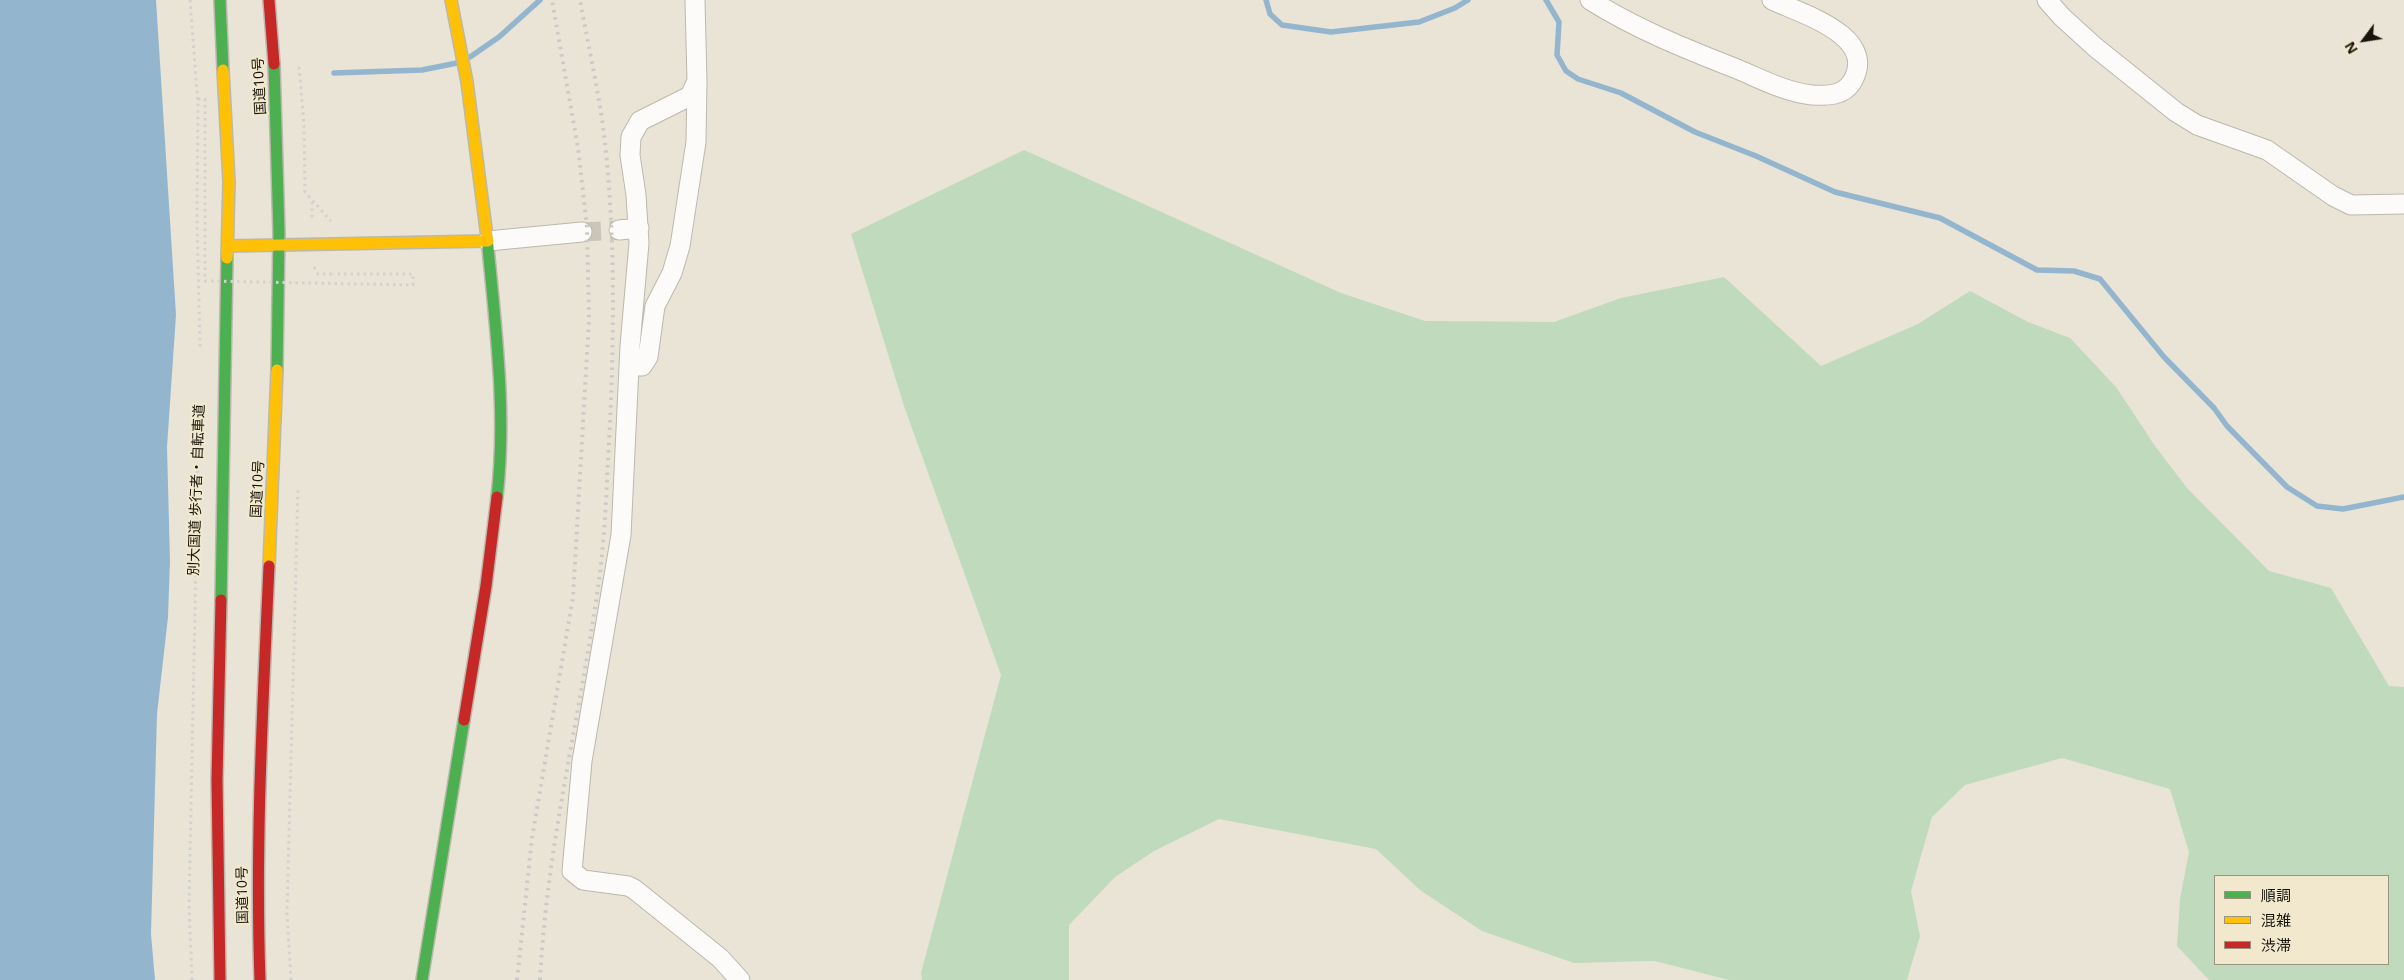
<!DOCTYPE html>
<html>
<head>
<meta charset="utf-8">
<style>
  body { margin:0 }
  #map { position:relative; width:2404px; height:980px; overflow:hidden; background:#e9e4d6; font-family:"Noto Sans","Noto Sans JP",sans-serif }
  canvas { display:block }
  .legend { position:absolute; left:2214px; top:875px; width:175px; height:90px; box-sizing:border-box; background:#f1e8ce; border:1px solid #9a9380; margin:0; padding:6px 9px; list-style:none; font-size:15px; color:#17140b }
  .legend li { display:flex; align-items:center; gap:10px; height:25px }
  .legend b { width:25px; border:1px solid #9a9380 }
  .north { position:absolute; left:2339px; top:15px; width:50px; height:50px; -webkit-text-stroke:4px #f1e8ce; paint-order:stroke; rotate:239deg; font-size:14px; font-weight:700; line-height:20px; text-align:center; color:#17140b }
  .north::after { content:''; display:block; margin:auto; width:18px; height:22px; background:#17140b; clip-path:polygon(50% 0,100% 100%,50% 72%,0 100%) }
</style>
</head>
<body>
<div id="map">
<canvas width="2404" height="980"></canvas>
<ul class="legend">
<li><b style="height:6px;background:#4caf50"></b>順調</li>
<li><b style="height:6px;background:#ffc107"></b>混雑</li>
<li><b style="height:6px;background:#c62828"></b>渋滞</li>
</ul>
<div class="north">N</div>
</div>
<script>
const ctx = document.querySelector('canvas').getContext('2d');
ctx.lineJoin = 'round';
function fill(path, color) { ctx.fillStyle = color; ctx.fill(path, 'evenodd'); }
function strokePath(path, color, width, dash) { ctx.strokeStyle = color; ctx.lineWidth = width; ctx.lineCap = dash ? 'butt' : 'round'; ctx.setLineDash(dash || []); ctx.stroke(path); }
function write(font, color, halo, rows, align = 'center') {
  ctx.font = font + ' "Noto Sans","Noto Sans JP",sans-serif'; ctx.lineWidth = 4.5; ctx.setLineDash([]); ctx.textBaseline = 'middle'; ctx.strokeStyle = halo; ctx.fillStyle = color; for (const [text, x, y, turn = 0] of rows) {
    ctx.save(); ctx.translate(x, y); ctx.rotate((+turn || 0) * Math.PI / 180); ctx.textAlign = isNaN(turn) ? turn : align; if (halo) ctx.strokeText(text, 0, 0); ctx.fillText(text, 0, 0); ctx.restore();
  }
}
const green = new Path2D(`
  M1024,150L1341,293L1425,321L1554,322L1621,298L1724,277L1821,366L1918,324L1970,291L2028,322L2070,338L2116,387L2155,446L2187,488L2269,571L2331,588L2389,686L2404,687V980H2209L2177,946L2180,899L2189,852L2170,789L2062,758L1965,785L1932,817L1911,891L1920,936L1907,980H1729L1655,961L1574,963L1482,931L1420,890L1376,849L1219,819L1154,851L1115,877L1069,925V980H922L921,973L1001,675L904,406L851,234ZM2215,876H2388V964H2215Z`);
const water = new Path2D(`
  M0,0H156L176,315L167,447L170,561L168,617L157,714L151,934L155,980H0Z`);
const stream = new Path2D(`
  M1266,0L1270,14L1282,25L1331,32L1419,22L1455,8L1468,0
  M1546,0L1559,22L1557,55L1566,71L1578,79L1621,93L1695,132L1756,156L1835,192L1940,218L2037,270L2074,271L2100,279L2164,357L2214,408L2227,426L2287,487L2317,506L2343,509L2404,497
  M470,57L499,37L540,0
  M334,73L422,70L457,63`);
const streetTunnel = new Path2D(`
  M582,232L619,230`);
const path = new Path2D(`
  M190,0L198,105L197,217L200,349
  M299,67L304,125L305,192L331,221
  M312,202V221
  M314,267L318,274H333
  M192,980L189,906L198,460
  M291,980L287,914L298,488`);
const street = new Path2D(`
  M695,0L697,81L690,96L640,121L631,137L630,155L636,195L639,243L630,346L621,535L582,761L572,871L583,880L628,886L634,889L720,958L740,980
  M1590,0C1636,29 1686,49 1737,69C1761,79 1785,92 1812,95C1827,96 1843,96 1852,82C1879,36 1802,14 1772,0
  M2047,0L2062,17L2095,47L2176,112L2197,125L2267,150L2333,196L2351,205L2404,204
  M619,230L639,228
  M488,241L582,232
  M629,366H642L648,357L655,306L672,273L680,246L696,142L697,81`);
const fast = new Path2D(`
  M220,0L223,70
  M274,64L279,233L277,370
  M487,237C495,323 507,411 497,497
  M221,600L227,258
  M422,980L464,720`);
const slow = new Path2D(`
  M451,0L467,82L487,237
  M223,70L229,182L227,258
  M228,246L488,241
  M269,566L277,370`);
const jam = new Path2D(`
  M269,0L274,64
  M464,720L486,586L497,497
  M220,980L217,780L221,600
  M260,980C255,842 263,704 269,566`);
const rail = new Path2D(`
  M517,980L532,838L573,597L589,320L587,227L578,148L552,0
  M540,980C547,842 582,709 600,573C606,523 607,474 610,424C614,334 615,242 606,152C601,101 589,50 580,0`);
const pathBridge = new Path2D(`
  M198,99H205V281L413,285V274H333`);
const streetNames = [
  ["国道10号",260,86,-93],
  ["国道10号",258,489,-87],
  ["別大国道 歩行者・自転車道",197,490,-88],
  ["国道10号",243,895,-91]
];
fill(green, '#bfdabd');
fill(water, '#93b6ce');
strokePath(stream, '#93b6ce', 5.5);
strokePath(streetTunnel, '#cac5b8', 19, [19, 9]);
strokePath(street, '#bcb8ad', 21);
strokePath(fast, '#bcb8ad', 14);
strokePath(slow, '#bcb8ad', 14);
strokePath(jam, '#bcb8ad', 14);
strokePath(path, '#d4d2ce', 3, [2.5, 4]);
strokePath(street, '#fcfbf9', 19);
strokePath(fast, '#4caf50', 11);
strokePath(slow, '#ffc107', 11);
strokePath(jam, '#c62828', 11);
strokePath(rail, '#cccac7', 4, [2.5, 5]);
strokePath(pathBridge, '#d4d2ce', 3, [2.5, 4]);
write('14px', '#17140b', '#f1e8ce', streetNames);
</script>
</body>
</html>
